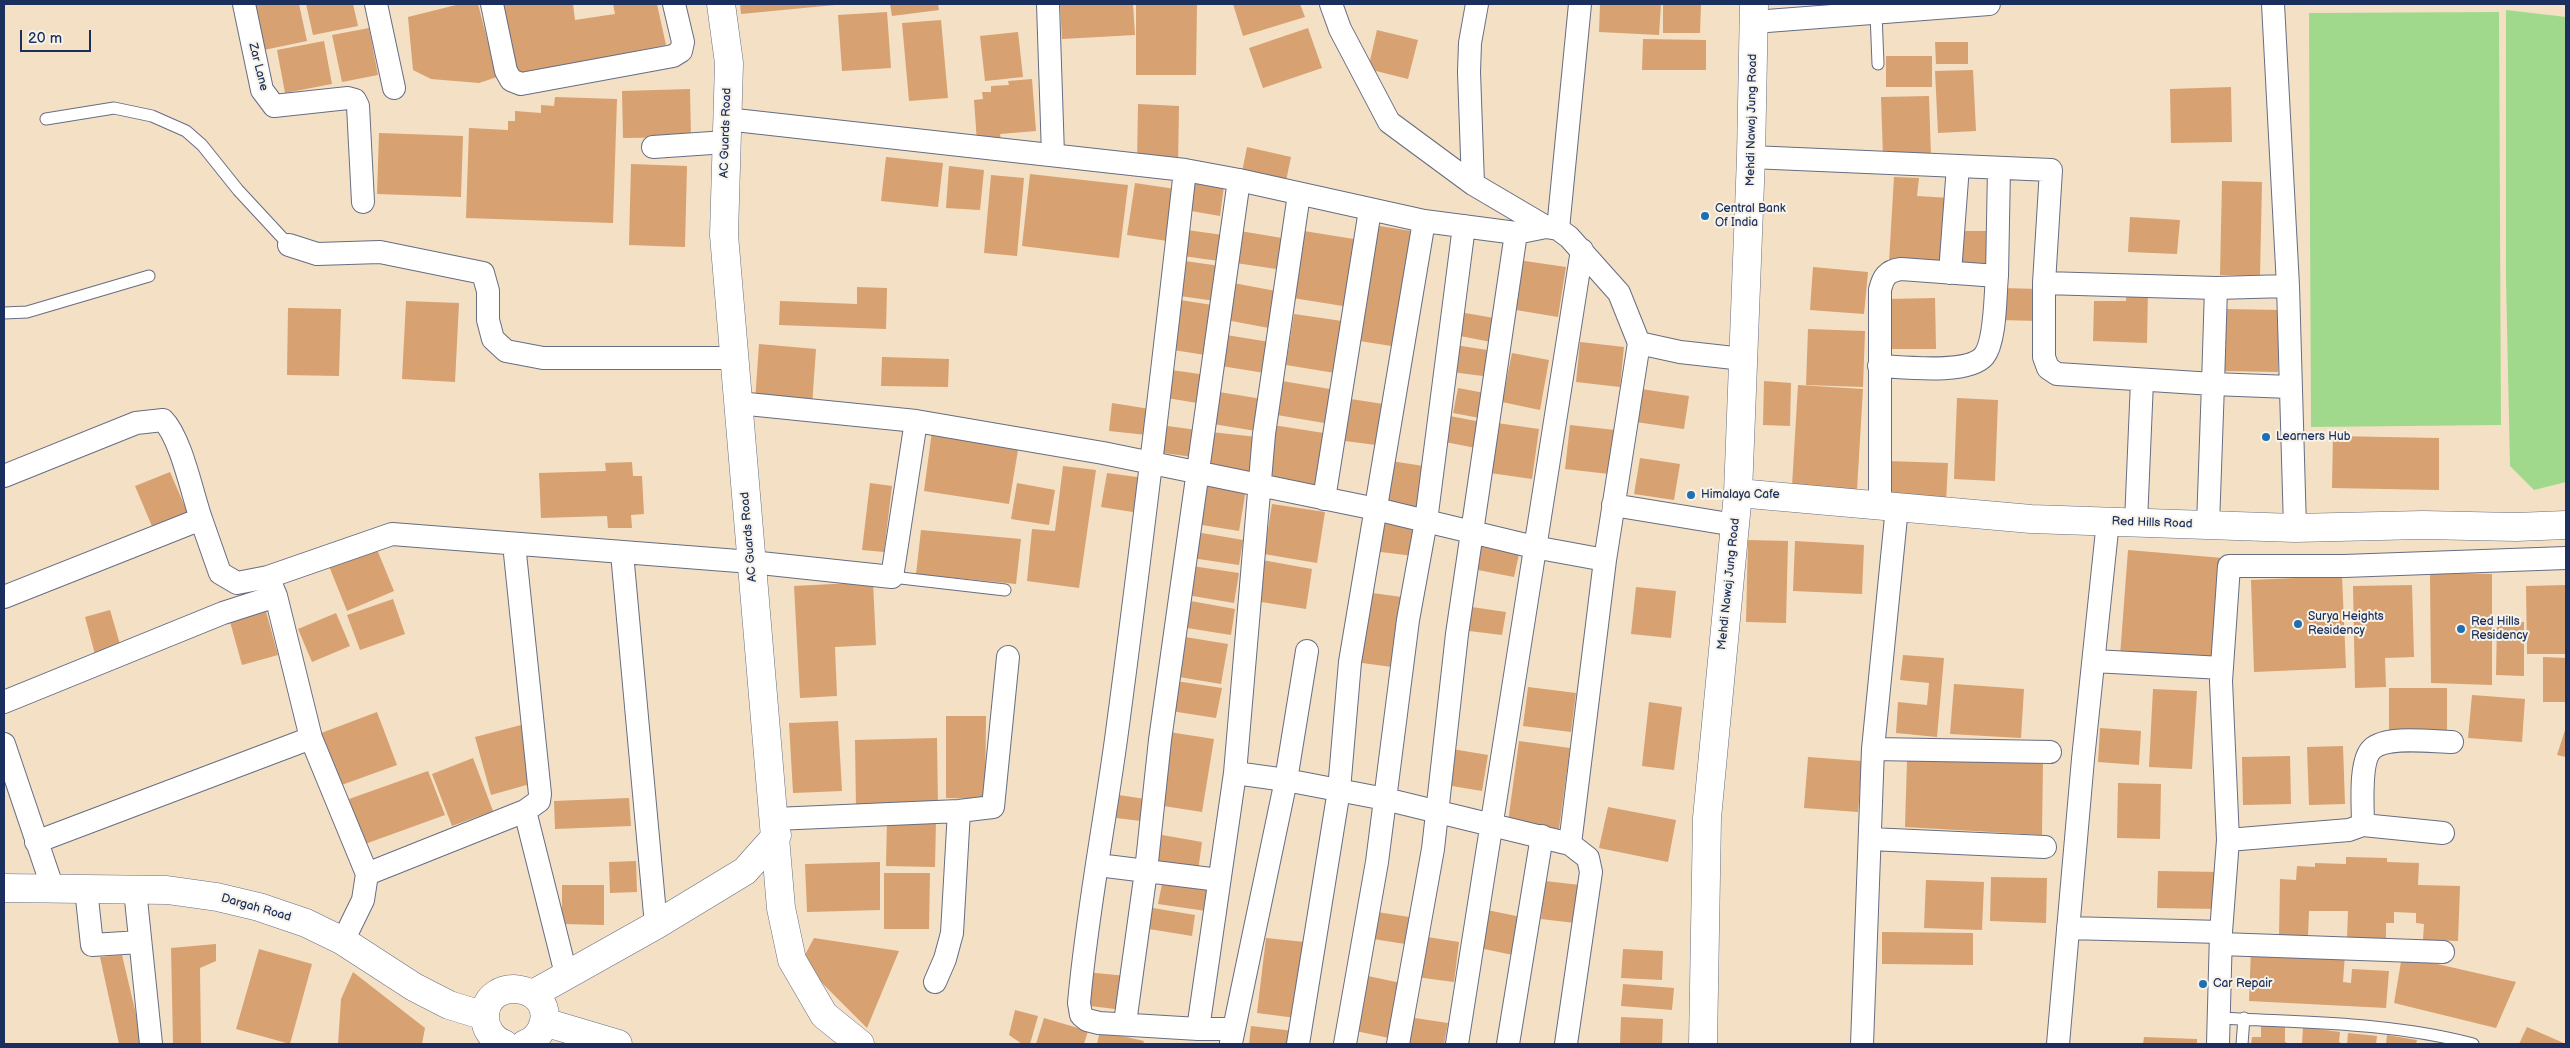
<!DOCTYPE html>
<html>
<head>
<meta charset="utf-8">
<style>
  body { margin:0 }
  #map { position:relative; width:2570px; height:1048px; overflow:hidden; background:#f4e0c5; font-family:"Balsamiq Sans",sans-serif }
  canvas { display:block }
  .frame { position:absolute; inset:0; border:5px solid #1b2f5e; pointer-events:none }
  .scale { position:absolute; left:20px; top:30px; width:71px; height:22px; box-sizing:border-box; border:2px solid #1b2f5e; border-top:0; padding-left:6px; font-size:15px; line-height:18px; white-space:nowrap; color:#1b2f5e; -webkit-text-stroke:4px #f7f3e8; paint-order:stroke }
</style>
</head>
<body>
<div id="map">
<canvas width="2570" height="1048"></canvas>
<div class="frame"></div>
<div class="scale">20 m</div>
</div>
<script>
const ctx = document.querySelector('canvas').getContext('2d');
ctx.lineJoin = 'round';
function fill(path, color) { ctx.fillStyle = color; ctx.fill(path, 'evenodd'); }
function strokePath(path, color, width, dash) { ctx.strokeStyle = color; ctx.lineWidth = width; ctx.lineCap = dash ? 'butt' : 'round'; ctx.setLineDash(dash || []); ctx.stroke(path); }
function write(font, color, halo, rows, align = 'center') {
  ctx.font = font + ' "Balsamiq Sans",sans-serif'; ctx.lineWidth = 4; ctx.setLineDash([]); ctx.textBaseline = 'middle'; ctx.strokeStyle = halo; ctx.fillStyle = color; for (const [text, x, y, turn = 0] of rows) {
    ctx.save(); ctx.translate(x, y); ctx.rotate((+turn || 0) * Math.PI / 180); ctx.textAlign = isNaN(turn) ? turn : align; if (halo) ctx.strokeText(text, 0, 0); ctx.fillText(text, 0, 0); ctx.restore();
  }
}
const green = new Path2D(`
  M2506,10L2566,17V482L2534,490L2510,466L2506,280Z
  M2499,12L2501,425L2311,427L2309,13Z`);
const building = new Path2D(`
  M248,4H299L307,41L259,51Z
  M306,4H353L358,26L313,35Z
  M460,4H478L497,77L479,83L431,79L413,70L408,17Z
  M498,4H573L575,20L615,14L613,4H657L666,45L513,76Z
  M740,4H835V5L741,14Z
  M890,4H938L939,10L892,16Z
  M1060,4H1133L1135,35L1062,39Z
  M1136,4H1197L1196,75H1136Z
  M1233,4H1300L1305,17L1243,36Z
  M1600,4H1661L1659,35L1599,32Z
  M1663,4H1701L1700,33H1663Z
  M887,12L891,68L842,71L838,15Z
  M941,20L948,98L909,101L902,23Z
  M369,28L378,75L342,82L332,35Z
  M1308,28L1322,68L1263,88L1249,48Z
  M1377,30L1418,40L1408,79L1368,69Z
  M1018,32L1023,77L985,81L980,36Z
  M1643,39L1706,40V70H1642Z
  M324,41L332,84L285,93L277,50Z
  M1935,42H1968V64H1936Z
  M1886,56H1932V87H1886Z
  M1973,70L1976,131L1938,133L1935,71Z
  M1032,79L1036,131L1000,134L1001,140L977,142L974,100L983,99L982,92H991V86L1009,85L1008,81Z
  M2231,87L2232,142L2171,143L2170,89Z
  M690,89L691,137L623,138L622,91Z
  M1929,96L1931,156L1883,157L1881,97Z
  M555,97L617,99L613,223L466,218L469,128L508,130V121H515V111L541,113V105L554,106Z
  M1138,104L1179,106L1178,165L1137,164Z
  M379,133L463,136L461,197L377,194Z
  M1247,147L1291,157L1285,186L1241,177Z
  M886,157L943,163L938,207L881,201Z
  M631,164L687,166L685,247L629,245Z
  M949,166L984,170L980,210L946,208Z
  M1030,174L1128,185L1119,258L1022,246Z
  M991,175L1024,178L1017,256L984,253Z
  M1894,177L1919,178L1917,196L1951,198L1947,265L1889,262Z
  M1195,181L1224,186L1220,216L1191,211Z
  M2222,181L2262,182L2260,276L2220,275Z
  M1135,183L1182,190L1174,242L1127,235Z
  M2130,217L2180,220L2177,254L2128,252Z
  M1373,225L1418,232L1398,347L1353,340Z
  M1187,230L1230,236L1226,262L1183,256Z
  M1234,230L1288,239L1283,270L1229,262Z
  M1304,231L1360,240L1349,307L1293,298Z
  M1957,231H1993V265L1957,264Z
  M1518,260L1566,267L1558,317L1510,309Z
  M1185,261L1220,266L1215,301L1180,296Z
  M1813,267L1868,272L1864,314L1810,310Z
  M1228,282L1281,292L1274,329L1221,319Z
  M857,287L887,288L886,329L779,325L780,301L857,304Z
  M1999,288L2041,289V321L1998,320Z
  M2127,290H2148L2147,343L2093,341L2094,301H2126Z
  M1935,298L1936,349H1886V299Z
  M1180,300L1219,306L1212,356L1173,350Z
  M406,301L459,303L455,382L402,379Z
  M288,308L341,309L339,376L287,375Z
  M2224,309L2280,310L2278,372L2223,371Z
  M1459,312L1500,319L1496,343L1455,335Z
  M1294,314L1349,322L1341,374L1286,365Z
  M1808,329L1865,331L1863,387L1806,385Z
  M1220,334L1276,343L1271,374L1215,365Z
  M1580,342L1624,347L1620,387L1576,382Z
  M759,344L816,349L812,406L755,401Z
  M1455,345L1494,351L1491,377L1451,372Z
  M1512,353L1549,360L1540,410L1502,402Z
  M882,357L949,359L948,387L881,386Z
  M1171,370L1207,375L1203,404L1167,398Z
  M1282,381L1336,390L1330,424L1277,415Z
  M1764,381L1791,383L1790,426L1763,425Z
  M1798,385L1863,389L1857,490L1792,486Z
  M1458,388L1490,394L1485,419L1453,413Z
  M1641,389L1689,396L1684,429L1636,422Z
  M1213,391L1268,400L1262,432L1207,423Z
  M1344,398L1390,405L1384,446L1337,440Z
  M1957,398L1998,400L1995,481L1954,479Z
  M1112,403L1150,409L1147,435L1109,431Z
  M1450,416L1481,422L1476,448L1445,442Z
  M1497,423L1539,429L1532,479L1490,473Z
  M1160,425L1197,430L1193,457L1156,452Z
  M1273,425L1330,434L1321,490L1264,480Z
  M1570,425L1615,430L1609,474L1565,469Z
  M932,431L1019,444L1009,504L924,491Z
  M1211,432L1257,437L1252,474L1205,468Z
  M2333,436L2439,438V490L2332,488Z
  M1640,458L1680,464L1674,500L1634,494Z
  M1391,461L1430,467L1424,511L1385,505Z
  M1887,461L1948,463L1946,503L1885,501Z
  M632,462L633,476H642L644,514L631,515L632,528H608L607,516L541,518L539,473L606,471L605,463Z
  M1063,466L1096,470L1079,588L1027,581L1032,529L1055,531Z
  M170,472L189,516L154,531L135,486Z
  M1107,473L1144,478L1139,513L1101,507Z
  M1203,482L1246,489L1239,531L1196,524Z
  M870,483L892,486L884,552L862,550Z
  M1017,483L1055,490L1049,525L1011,519Z
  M1272,504L1325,512L1317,563L1264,554Z
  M1378,516L1418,521L1413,556L1373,551Z
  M921,530L1021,539L1016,584L916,574Z
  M1196,532L1243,540L1239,565L1192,558Z
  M1748,540L1788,541L1786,623L1746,622Z
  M1795,541L1864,545L1862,594L1793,591Z
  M1478,546L1519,554L1514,577L1473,569Z
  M376,547L394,591L347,611L329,566Z
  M2128,550L2223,558L2215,663L2120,656Z
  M1262,560L1312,569L1306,609L1255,601Z
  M1192,566L1239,573L1234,603L1187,595Z
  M2430,573L2492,574V685L2431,683Z
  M2342,576L2346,668L2254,672L2251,580Z
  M873,582L876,645L835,647L837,696L800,698L794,586Z
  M2412,585L2414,657L2385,658L2386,687L2355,688L2353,586Z
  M2566,585V654H2527L2526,586Z
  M1636,587L1676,591L1671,638L1631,634Z
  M1365,592L1409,598L1399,668L1355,662Z
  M393,599L405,634L360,650L347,615Z
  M1185,600L1235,609L1231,635L1181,627Z
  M1465,606L1506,612L1502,635L1461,630Z
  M265,608L278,655L242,665L229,618Z
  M110,610L122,651L96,658L85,617Z
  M336,613L350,646L312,662L298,629Z
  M2497,622H2524V676L2496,675Z
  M1179,636L1228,644L1221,684L1173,676Z
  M1903,655L1944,658L1937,737L1896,733L1898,702L1927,705L1929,683L1900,680Z
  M2543,657L2566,658V702H2543Z
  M1176,681L1222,688L1216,718L1171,711Z
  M1954,684L2024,689L2021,738L1950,734Z
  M1528,687L1576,693L1571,732L1523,726Z
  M2389,688H2447V734H2389Z
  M2153,689L2197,691L2192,769L2149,767Z
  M2472,695L2525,699L2522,742L2468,738Z
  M1649,702L1682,707L1674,770L1642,766Z
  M377,712L397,765L336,787L316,735Z
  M946,716H986L985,799L946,798Z
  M838,721L842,791L793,793L789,723Z
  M521,725L537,782L491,795L475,737Z
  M2566,727V757L2557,755Z
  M2100,728L2141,731L2139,765L2098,762Z
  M1169,732L1214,739L1202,812L1157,805Z
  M937,738L938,808L856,809L855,740Z
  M1519,741L1570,748L1559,829L1508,822Z
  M2343,746L2345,804L2309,805L2307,747Z
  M1452,749L1488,755L1482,791L1446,785Z
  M2290,756L2291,804L2243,805L2242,757Z
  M1808,757L1862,761L1858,812L1804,808Z
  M473,758L493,811L452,826L432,774Z
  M1907,760L2043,761L2042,835L1905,827Z
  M428,771L445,815L365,844L349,799Z
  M2118,783L2161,784L2160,839L2117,838Z
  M1112,794L1152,800L1149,822L1108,817Z
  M629,798L631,826L555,829L554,801Z
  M1608,807L1676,820L1668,862L1599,848Z
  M887,820L936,821L935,867L886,866Z
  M1162,835L1202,842L1198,871L1157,864Z
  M2346,857L2387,858V862L2419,863L2418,885L2460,886L2458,941L2423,940L2424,924L2416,923V913L2394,912V923H2386V939L2347,938L2348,911H2309L2308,937L2279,936L2280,879L2296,880L2297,866L2315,867V863L2346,864Z
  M636,861L637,892L610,893L609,862Z
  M880,862V910L807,912L805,864Z
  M2158,871L2220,872L2219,909L2157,908Z
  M884,873H930L929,929H884Z
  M1991,877L2047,878L2046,923L1990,921Z
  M1163,879L1210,886L1206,911L1158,904Z
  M1926,880L1984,882L1982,930L1924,928Z
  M1545,881L1580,885L1575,923L1541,919Z
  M562,885H604V925L562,924Z
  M1147,907L1195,915L1192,936L1143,928Z
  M1487,910L1526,918L1518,956L1479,948Z
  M1371,911L1409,917L1405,944L1367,938Z
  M1882,932L1973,933V965L1882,964Z
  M1421,936L1459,942L1454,982L1416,977Z
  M814,938L899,951L867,1028L801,962Z
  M1266,938L1305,942L1296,1018L1257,1013Z
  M216,944V961L200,968L201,1044H173L171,948Z
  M259,949L312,964L290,1044L236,1029Z
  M1623,949L1663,951L1662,980L1621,978Z
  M2251,950L2345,954L2343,982L2351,983L2352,969L2389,971L2386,1008L2249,1001Z
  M122,955L143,1044H119L100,957Z
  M2402,956L2516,982L2496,1028L2394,1003Z
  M353,972L425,1028L422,1044H338L341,999Z
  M1085,972L1127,976L1123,1010L1082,1005Z
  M1363,975L1401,983L1389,1038L1351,1030Z
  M1623,984L1674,988L1672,1010L1621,1006Z
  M1015,1010L1038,1016L1030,1044H1022L1009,1035Z
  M1408,1017L1448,1023L1444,1044H1404Z
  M1621,1017L1663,1019L1662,1044H1620Z
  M1044,1018L1088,1031L1084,1044H1036Z
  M2261,1025L2285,1027V1042L2289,1044H2251L2252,1037H2261Z
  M1251,1026L1294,1031L1293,1044H1249Z
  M2303,1027L2340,1032L2339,1042L2343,1044H2302Z
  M2527,1027L2566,1044H2519Z
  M1100,1031L1144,1041L1143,1044H1097Z
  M2348,1033L2377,1036L2376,1044H2347Z
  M2387,1035L2417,1040L2416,1044H2386Z
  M2144,1037L2197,1039V1044H2143Z`);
const lane = new Path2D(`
  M1876,13L1878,64
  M46,119L114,108L152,116L186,131L202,145L238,190L289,245
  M4,313L27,312L149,276
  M892,577L1005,590
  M2220,1018C2304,1023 2391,1022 2473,1044
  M2242,1044L2244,1018`);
const street = new Path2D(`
  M244,4L262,90L274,106L348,98L355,100L358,106L363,202
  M376,4L394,88
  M492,4L506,71L511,80L521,84L673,56L681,51L683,42L674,4
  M1048,4L1053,155
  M1331,4L1340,29L1389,122L1473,184L1546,227L1558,229L1569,237L1619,293L1639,343L1680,352L1743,359
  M2273,4L2288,286L2295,528
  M1754,22L1989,4
  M726,119L1185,170L1239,180L1424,221L1516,233L1546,227
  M653,147L726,142
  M1751,157L2051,170L2044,283V357L2048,368L2057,374L2213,384L2216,288
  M1185,170C1164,358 1142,545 1117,732C1105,822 1087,912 1079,1003L1081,1015L1087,1020L1099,1023L1198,1029
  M1473,184L1469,72L1470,43L1477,4
  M1558,229L1580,4
  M289,245L317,254L380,252L483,273L488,291V320L493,339L506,351L543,358H734
  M1950,273L1958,166
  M1997,276L1999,168
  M2044,283L2216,288L2288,286
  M1879,366C1903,367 1968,375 1984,356C1996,341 1995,295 1997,276L1901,269C1887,271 1883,277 1880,290V505
  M738,403L916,421L1103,453L1376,509L1534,547L1605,560
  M4,476L136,423L163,420C181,438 192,493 201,519
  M1324,499L1370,210
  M1613,505L1735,525
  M2136,522L2142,381
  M2208,525L2213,384L2290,387
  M514,544L540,794L539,801L525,811L566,974
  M622,553L656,925
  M268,577L392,534L751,562L892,577L916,421
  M4,597L201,519L220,573L237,583L268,577L276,596L311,738L367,874L363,900L343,941
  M2094,661L2222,668
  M4,702L223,613L276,596
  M4,744L53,889
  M1873,749L2050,752
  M1235,773L1286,780L1385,799L1570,844
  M775,819L959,811L993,807L1008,657
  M2363,825C2363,807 2359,761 2372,749C2387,735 2433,742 2452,742
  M1870,839L2045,847
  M2228,840L2349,830L2363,825L2443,833
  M36,842L311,738
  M1098,865L1219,880
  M367,874L525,811
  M86,889L92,945L140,942
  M135,890L151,1044
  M2068,928L2221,932
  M2221,944L2443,952
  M935,982L945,959L952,933L959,811
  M1125,1023L1146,871L1160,740L1239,180
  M1233,1029H1198L1235,773L1264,434L1299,194
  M1231,1043L1286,780L1307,651
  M1298,1044L1339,790L1350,662L1424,221
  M1345,1044L1377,862L1408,620L1426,521L1464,226
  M1398,1044L1433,849L1457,634L1516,233
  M1457,1044L1582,250
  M1508,1044L1542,836
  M1566,1044L1591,872L1588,858L1570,844L1605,560L1639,343
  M1862,1044L1873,749L1897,507
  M2058,1044L2083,759L2108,521
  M2218,1044L2221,932L2228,840L2221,681L2229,566H2344L2566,558`);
const secondary = new Path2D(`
  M721,4L729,63L724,235L781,908L792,960L824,1015L860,1044
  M1738,493L2031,519L2295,528L2423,525L2516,527L2566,525
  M4,888L167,890L217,897L259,907L306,923L343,941L414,987L449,1005L485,1016
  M533,994L656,925L745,871L777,835
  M544,1022L618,1044
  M504,1044C493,1040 485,1029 485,1017C485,974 556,984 543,1025C540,1034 534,1041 525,1044
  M1703,1044L1707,818L1738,493L1751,157L1754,4`);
const markers = [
  [1705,216,5,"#1f6fb2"],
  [2266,437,5,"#1f6fb2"],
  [1691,495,5,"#1f6fb2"],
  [2298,624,5,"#1f6fb2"],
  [2461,629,5,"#1f6fb2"],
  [2203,984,5,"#1f6fb2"]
];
const streetNames = [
  ["Zar Lane",258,67,76],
  ["Mehdi Nawaj Jung Road",1752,120,-89],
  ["AC Guards Road",726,133,-88],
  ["Red Hills Road",2152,523,2],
  ["AC Guards Road",749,537,-95],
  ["Mehdi Nawaj Jung Road",1729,584,-84],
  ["Dargah Road",256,908,16]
];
const poiNames = [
  ["Central Bank",1715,209],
  ["Of India",1715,223],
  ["Learners Hub",2276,437],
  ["Himalaya Cafe",1701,495],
  ["Surya Heights",2308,617],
  ["Residency",2308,631],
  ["Red Hills",2471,622],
  ["Residency",2471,636],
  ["Car Repair",2213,984]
];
fill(green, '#a0d98b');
fill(building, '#d7a171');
strokePath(lane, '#676d82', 13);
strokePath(street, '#676d82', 24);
strokePath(secondary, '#676d82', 29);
strokePath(lane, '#fff', 11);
strokePath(street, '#fff', 22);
strokePath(secondary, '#fff', 28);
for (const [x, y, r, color] of markers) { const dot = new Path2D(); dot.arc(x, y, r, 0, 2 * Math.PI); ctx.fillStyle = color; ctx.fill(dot); strokePath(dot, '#f7f3e8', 2); }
write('12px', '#1b2f5e', '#f7f3e8', streetNames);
write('12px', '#1b2f5e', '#f7f3e8', poiNames, 'left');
</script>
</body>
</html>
